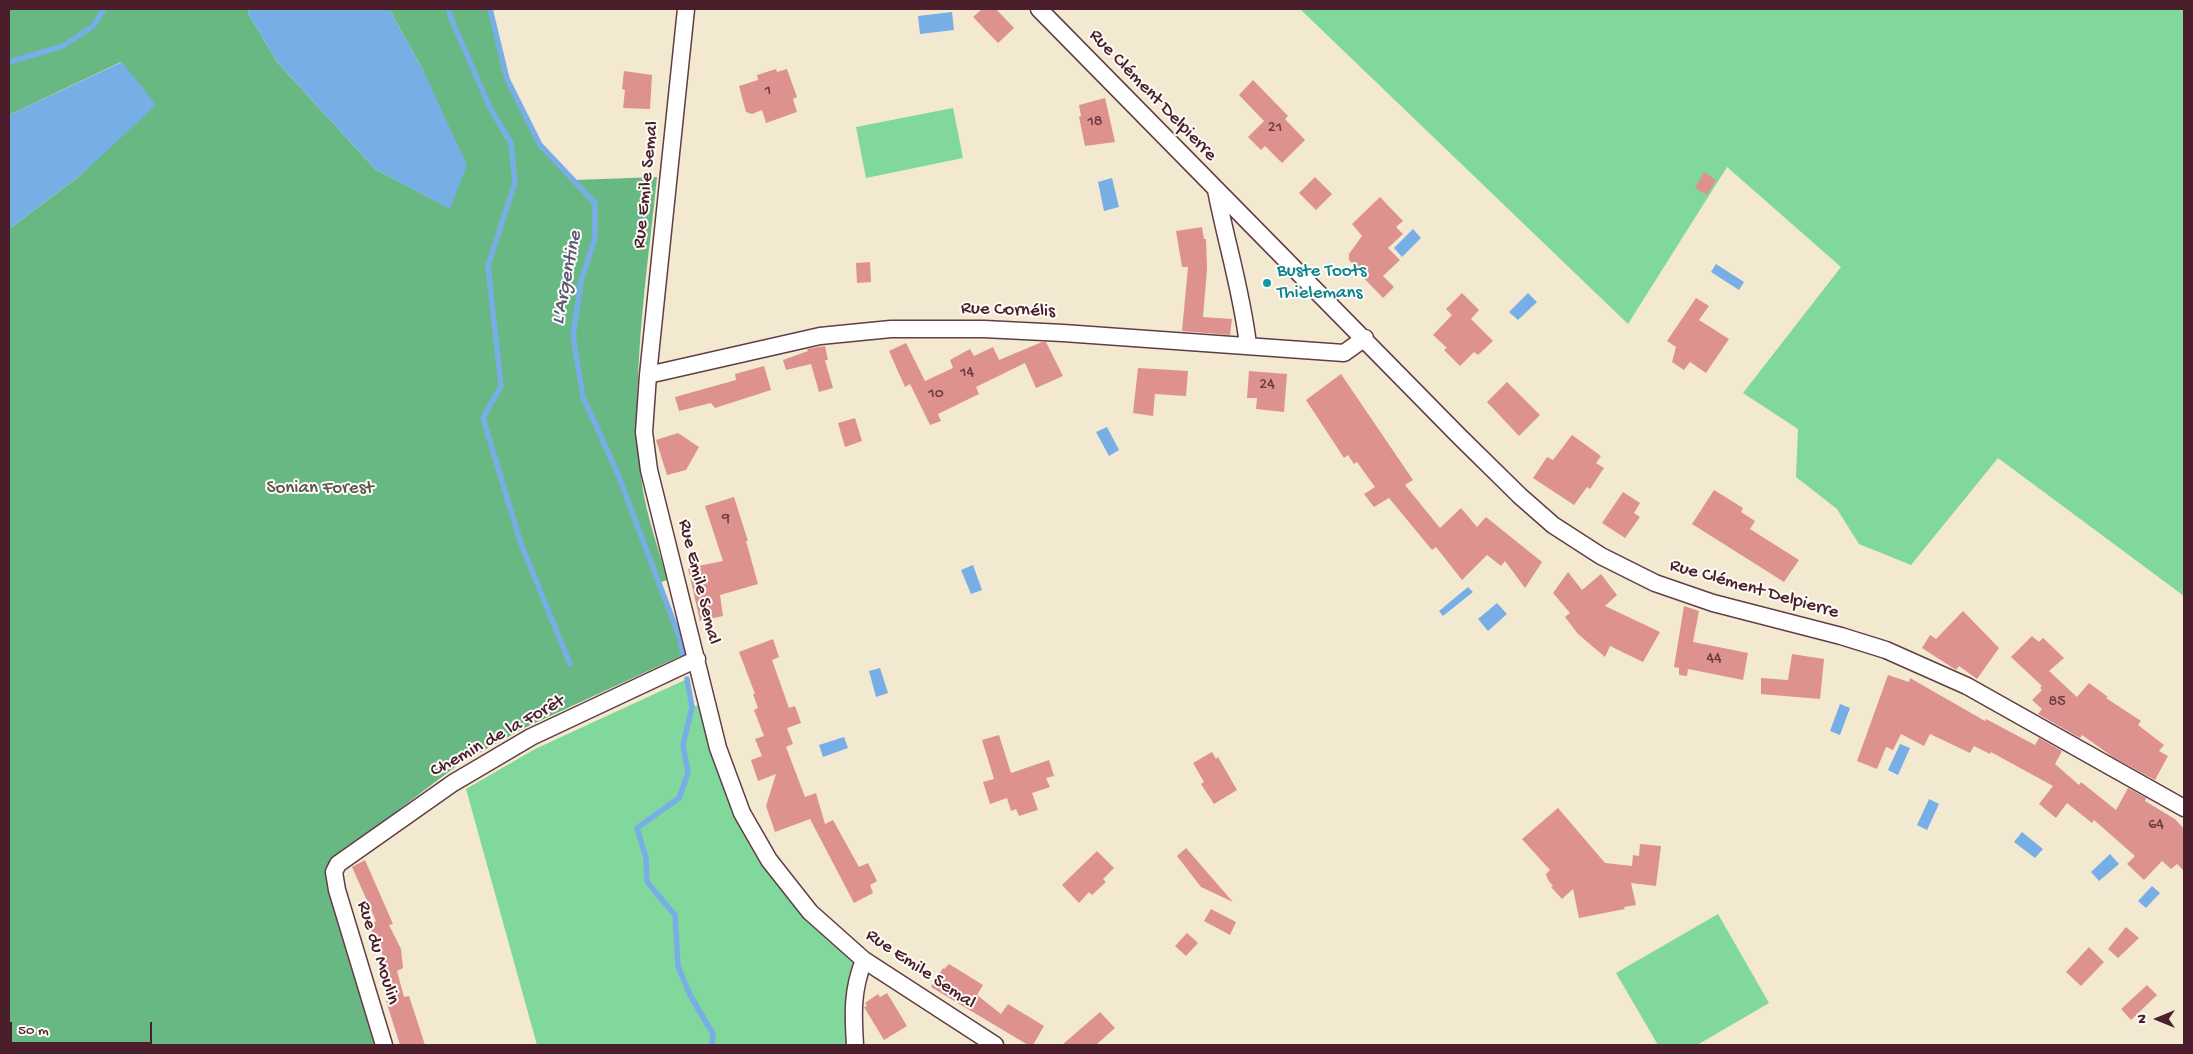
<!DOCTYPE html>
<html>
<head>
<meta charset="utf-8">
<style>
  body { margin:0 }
  #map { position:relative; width:2193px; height:1054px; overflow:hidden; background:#f2e9d0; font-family:"Gochi Hand",sans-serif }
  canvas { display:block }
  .frame { position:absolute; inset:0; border:10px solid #4a1f2b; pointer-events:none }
  .north { position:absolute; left:2133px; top:994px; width:50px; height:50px; -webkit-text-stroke:4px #fdfcf7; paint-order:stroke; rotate:270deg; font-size:14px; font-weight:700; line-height:20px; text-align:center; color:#4a1f2b }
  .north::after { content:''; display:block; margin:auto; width:18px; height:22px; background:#4a1f2b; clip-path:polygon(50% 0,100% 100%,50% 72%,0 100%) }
  .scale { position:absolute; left:10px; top:1022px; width:142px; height:22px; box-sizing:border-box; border:2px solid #4a1f2b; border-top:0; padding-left:6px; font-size:15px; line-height:18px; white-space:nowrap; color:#4a1f2b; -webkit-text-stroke:4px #fdfcf7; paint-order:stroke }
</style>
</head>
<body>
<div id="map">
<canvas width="2193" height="1054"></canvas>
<div class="frame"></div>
<div class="north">N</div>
<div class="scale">50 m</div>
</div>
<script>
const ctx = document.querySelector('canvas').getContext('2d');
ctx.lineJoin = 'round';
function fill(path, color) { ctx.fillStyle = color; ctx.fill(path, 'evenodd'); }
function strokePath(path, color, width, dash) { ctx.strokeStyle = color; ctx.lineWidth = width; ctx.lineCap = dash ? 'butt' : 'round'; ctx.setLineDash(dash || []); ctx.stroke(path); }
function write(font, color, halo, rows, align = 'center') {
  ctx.font = font + ' "Gochi Hand",sans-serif'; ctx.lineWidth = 4; ctx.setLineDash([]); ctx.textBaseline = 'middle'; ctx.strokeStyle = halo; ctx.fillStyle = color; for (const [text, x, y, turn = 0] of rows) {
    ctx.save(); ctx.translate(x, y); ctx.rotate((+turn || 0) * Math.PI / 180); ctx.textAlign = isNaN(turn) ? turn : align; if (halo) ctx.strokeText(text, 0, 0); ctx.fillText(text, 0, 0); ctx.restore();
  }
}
const green = new Path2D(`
  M1300,9H2184V596L1998,458L1911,565L1859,544L1837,509L1796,477L1798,429L1743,393L1841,267L1727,167L1628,324Z
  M953,108L963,158L866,178L856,127Z
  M687,679L692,707L699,705L735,816L762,865L804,918L854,962C843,990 845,1016 846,1045H537L466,789L535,749Z
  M1718,914L1769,1003L1697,1045H1658L1616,973Z`);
const forest = new Path2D(`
  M9,9H249L248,13L277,62L375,169L449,208L423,70L389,9H490L507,79L540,145L575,180L657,177C647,275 629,387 642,484C646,514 659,550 667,580L659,583L679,636L683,655L524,728L459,764L331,861L376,1045H9V229L82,174L121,62L9,115Z`);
const water = new Path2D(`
  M249,9H389L423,70L467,165L450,209L375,169L277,62L248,13Z
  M952,12L954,30L920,34L918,16Z
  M122,62L156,105L82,174L9,229V115Z
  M1112,178L1119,207L1104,211L1098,182Z
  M1413,229L1421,238L1402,257L1394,248Z
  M1716,264L1744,282L1739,290L1711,272Z
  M1528,293L1537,302L1518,320L1509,312Z
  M1107,427L1119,450L1109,456L1096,432Z
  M973,565L982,590L971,594L961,570Z
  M1468,587L1473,592L1443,616L1439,611Z
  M1497,603L1507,614L1488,631L1478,619Z
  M880,668L888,693L876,697L869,671Z
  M1840,704L1850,708L1840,735L1830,731Z
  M844,737L848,748L823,757L819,745Z
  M1900,744L1910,748L1898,775L1888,770Z
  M1929,799L1939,804L1927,830L1917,825Z
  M2022,832L2043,849L2035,858L2014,842Z
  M2110,854L2119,864L2099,881L2091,872Z
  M2152,886L2160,893L2146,908L2138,901Z`);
const stream = new Path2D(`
  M449,9L450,16L490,108L511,143L515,182L488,266L501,386L483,418L521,544L570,664
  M490,9L507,79L540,145L595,203V238L581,281L573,336L583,397L617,472L679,636L683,655
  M9,62L63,46L93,26L104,9
  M687,679L692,707L683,745L688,773L679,798L637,828L646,858L647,882L675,915L678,966L690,995L713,1034L712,1045`);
const building = new Path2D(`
  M982,9H996L1014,28L998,43L973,17Z
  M776,69L777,72L787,69L797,97L793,99L797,112L766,123L762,110L752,114L746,112L739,86L758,80L757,75Z
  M624,71L652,75L650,109L623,108L625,90L622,89Z
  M1253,80L1288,116L1285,119L1305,140L1282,163L1265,146L1261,150L1248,137L1264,121L1239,95Z
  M1105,98L1115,142L1085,146L1079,117L1081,116L1079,105Z
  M1704,172L1716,180L1707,195L1695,188Z
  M1315,177L1332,194L1316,210L1299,193Z
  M1380,197L1403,221L1396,227L1403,234L1388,248L1400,260L1383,276L1394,287L1383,298L1356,270L1357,268L1349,260V254L1362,236L1352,224Z
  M1202,227L1204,239H1206L1207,269L1203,317L1232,319L1230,335L1182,331L1188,267H1182L1176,231Z
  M870,262L871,282L857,283L856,263Z
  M1462,293L1479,310L1471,319L1493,341L1478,355L1474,352L1460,366L1444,350L1447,348L1433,335L1452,315L1446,309Z
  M1696,298L1709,306L1699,320L1729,339L1706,373L1690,362L1684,370L1672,362L1676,347L1667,341Z
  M1042,342H1046L1063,376L1036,388L1025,363L976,387L979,394L938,414L941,421L930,425L910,384L905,387L889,351L906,343L925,381L953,368L950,360L970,349L974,356L993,347L999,360Z
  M825,346L828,360H825L833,388L819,392L811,364L786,370L783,360L808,351L807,349Z
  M764,366L771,390L715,408L711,403L679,411L675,397L736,380L735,374Z
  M1138,368L1188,371L1186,396L1155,394L1153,416L1133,413Z
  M1249,371L1287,374L1284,412L1256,409L1257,398H1247Z
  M1341,374L1413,480L1405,485L1440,528L1461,508L1477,527L1486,517L1542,562L1525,588L1505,561L1501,566L1487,555L1462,580L1436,547L1432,550L1389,498L1374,507L1364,494L1375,487L1357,462L1354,464L1348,455L1344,458L1306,400Z
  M1507,382L1540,415L1519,436L1487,402Z
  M855,418L862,441L845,447L838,423Z
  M678,433L699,447L686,470L667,475L656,440Z
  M1572,435L1601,456L1596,463L1604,468L1590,489L1587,487L1574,505L1533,478L1547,457L1553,460Z
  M1714,490L1743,508L1741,512L1755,521L1750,529L1799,560L1784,582L1692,524Z
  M1623,492L1640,503L1634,513L1640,517L1625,538L1602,523Z
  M734,497L748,541H746L758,584L720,595L723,616L700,621L688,568L723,561L705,506Z
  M1568,572L1582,590L1601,574L1617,595L1605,606L1660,632L1643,662L1610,646L1605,657L1578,634L1565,617L1570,613L1553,593Z
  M1684,606L1699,611L1693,642L1748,653L1743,680L1688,669L1687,676L1679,675V668L1674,667Z
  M1963,611L1999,648L1977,679L1959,666L1956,670L1922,648L1930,635L1936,639Z
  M2032,636L2039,642L2043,638L2064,658L2049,671L2077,697L2089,683L2108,697L2106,698L2141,721L2138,725L2164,745L2159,751L2168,756L2155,780L2113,757L2082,735L2080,738L2038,714L2042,709L2032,700L2042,690L2040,688L2042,686L2011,657Z
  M773,639L779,657L772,660L789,708L795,706L801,723L787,728L793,744L786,747L805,797L816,793L825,824L833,820L859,867L868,863L877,881L870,885L873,893L854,903L810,819L775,832L766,806L776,774L758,781L751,760L762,756L755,739L764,736L754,710L758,708L753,694H755L739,652Z
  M1792,654L1824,659L1820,699L1761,694V678L1788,680Z
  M1888,675L1909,682L1910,678L1985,721L1986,719L2035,745L2039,738L2062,751L2055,764L2079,785L2081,782L2116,810L2128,788L2146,798L2145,801L2175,819L2184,829V871L2177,864L2171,869L2162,861L2144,880L2127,864L2135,856L2094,820L2092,823L2067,803L2056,818L2039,804L2053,786L1991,752L1990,754L1974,746L1970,753L1930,734L1924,746L1901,734L1893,750L1886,747L1877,769L1857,761Z
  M999,735L1011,773L1049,760L1054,776L1046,778L1050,787L1032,793L1038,810L1019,816L1016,809L1011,811L1007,798L990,804L983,782L994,779L982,740Z
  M1212,752L1216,759L1218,757L1237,790L1214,804L1201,784L1204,782L1193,763Z
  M1558,808L1605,863L1632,866L1633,855L1639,856L1640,844L1661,846L1656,886L1631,883L1636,905L1624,907L1625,909L1579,918L1573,889L1562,899L1551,887L1553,886L1548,880L1546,874L1550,870L1522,839Z
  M1186,848L1233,902L1201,887L1177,856Z
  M1097,851L1114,868L1103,879L1106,882L1092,895L1089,892L1079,903L1062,885Z
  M365,860L393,924L389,925L401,949L403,968L397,971L404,997L409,996L425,1045H400L386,1001L390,1000L376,957L383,956L369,925L376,921L352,867Z
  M1211,909L1236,922L1230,935L1204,921Z
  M2126,927L2139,938L2118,958L2108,949Z
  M1187,933L1198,943L1186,956L1175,946Z
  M2089,947L2104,962L2081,986L2066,972Z
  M949,964L983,985L977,995L1001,1014L1008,1004L1044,1026L1033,1045H1028L931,987L943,968L944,969Z
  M2147,985L2157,995L2131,1020L2121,1009Z
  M887,993L907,1026L884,1040L864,1007L867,1006L865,1003L878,994L880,997Z
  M1100,1012L1115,1028L1096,1045H1062Z`);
const minor = new Path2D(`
  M686,9L648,375L644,432L649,470L718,748L742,813L769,860L810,912L864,960L995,1045
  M1039,9L1459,436L1520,496L1553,525L1601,556L1655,583L1713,603L1841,636L1886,650L1967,686L2184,808
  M1216,190C1226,242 1242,292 1248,345
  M648,375L820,336L891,329H984L1063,333L1344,353L1365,338
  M384,1045L337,890L334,872L338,864L453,783L531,737L697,659
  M855,1045C853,1013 852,990 864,960`);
const markers = [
  [1267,283,5,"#0f9aa8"]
];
const numberNames = [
  ["1",768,92],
  ["18",1095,123],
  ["21",1275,129],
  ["14",967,374],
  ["24",1267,386],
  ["10",936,395],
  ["9",726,520],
  ["44",1714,660],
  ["85",2057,703],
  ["64",2156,826]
];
const streetNames = [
  ["Rue Clément Delpierre",1152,96,46],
  ["Rue Emile Semal",647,185,-84],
  ["Rue Cornélis",1008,311,2],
  ["Rue Emile Semal",698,582,76],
  ["Rue Clément Delpierre",1754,590,16],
  ["Chemin de la Forêt",498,737,-29],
  ["Rue du Moulin",377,953,73],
  ["Rue Emile Semal",920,970,34]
];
const cultureNames = [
  ["Buste Toots",1277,272],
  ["Thielemans",1277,294]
];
const parkNames = [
  ["Sonian Forest",320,489]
];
const waterNames = [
  ["L'Argentine",568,278,-79]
];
fill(green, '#81d89c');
fill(forest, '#68b884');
fill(water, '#78aee6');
strokePath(stream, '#78aee6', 5.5);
fill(building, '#de928f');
strokePath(minor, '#633d44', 19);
strokePath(minor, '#fff', 16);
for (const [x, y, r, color] of markers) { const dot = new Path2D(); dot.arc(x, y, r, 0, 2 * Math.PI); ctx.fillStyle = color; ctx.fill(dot); strokePath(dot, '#fdfcf7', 2); }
write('16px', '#6f3c44', null, numberNames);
write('19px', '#4a1f2b', '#fdfcf7', streetNames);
write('19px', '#0d838f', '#fdfcf7', cultureNames, 'left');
write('19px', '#5a564d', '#fdfcf7', parkNames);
write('italic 20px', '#5c5876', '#fdfcf7', waterNames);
</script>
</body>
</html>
